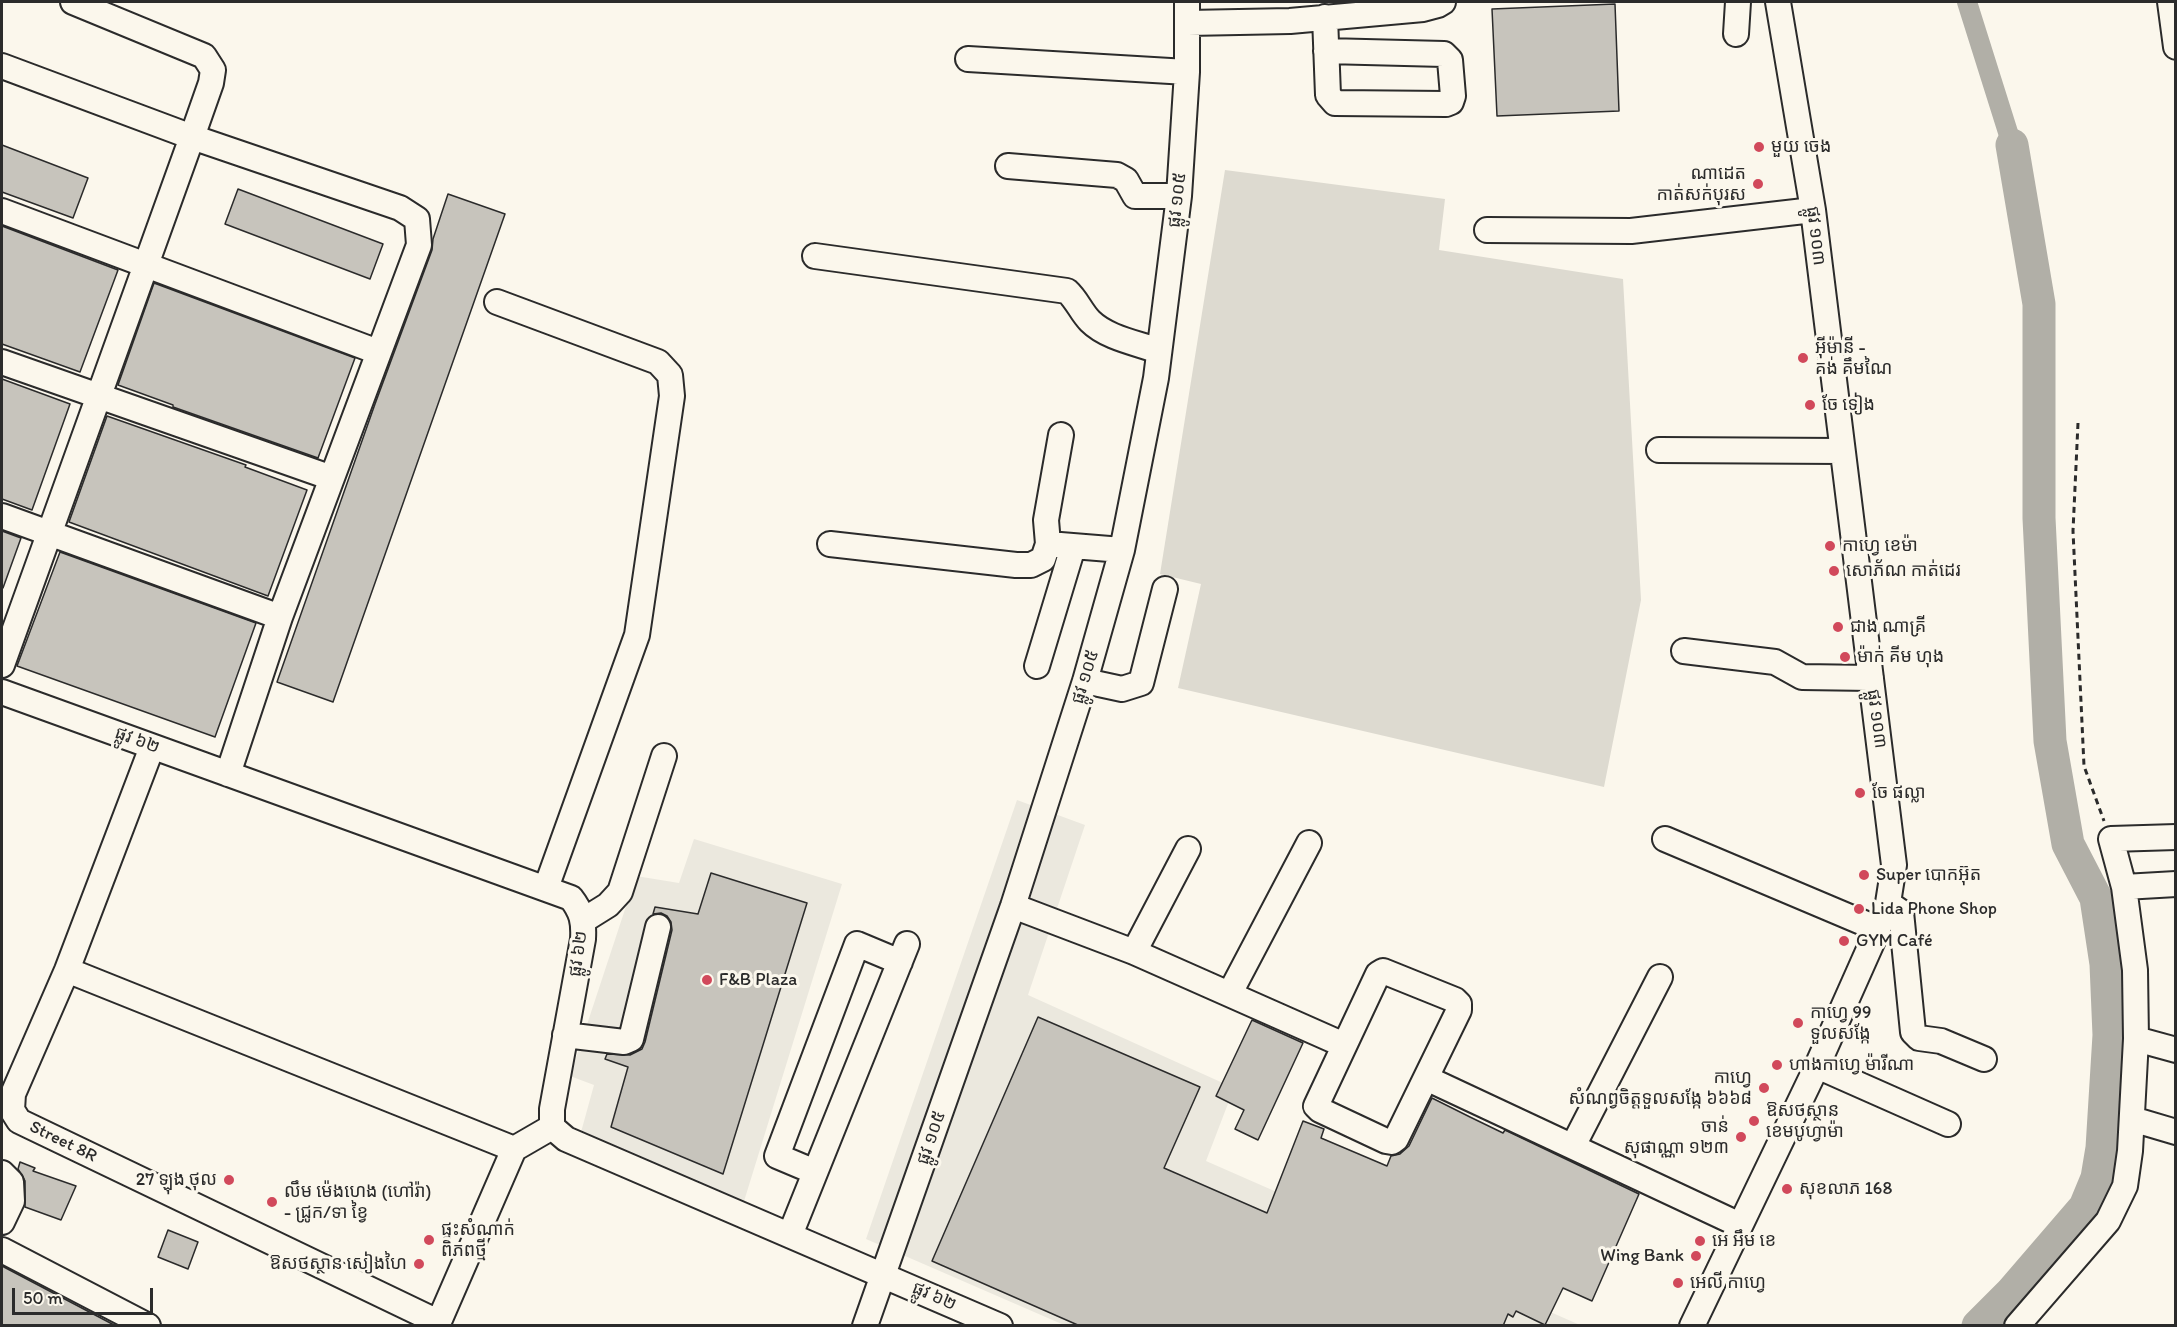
<!DOCTYPE html>
<html>
<head>
<meta charset="utf-8">
<style>
  body { margin:0 }
  #map { position:relative; width:2177px; height:1327px; overflow:hidden; background:#fbf7ec; font-family:Itim,sans-serif }
  canvas { display:block }
  .frame { position:absolute; inset:0; border:3px solid #2b2b2b; pointer-events:none }
  .scale { position:absolute; left:12px; top:1288px; width:141px; height:27px; box-sizing:border-box; border:3px solid #2b2b2b; border-top:0; padding-left:8px; font-size:18px; line-height:21px; white-space:nowrap; color:#2b2b2b; -webkit-text-stroke:4px #fbf7ec; paint-order:stroke }
</style>
</head>
<body>
<div id="map">
<canvas width="2177" height="1327"></canvas>
<div class="frame"></div>
<div class="scale">50 m</div>
</div>
<script>
const ctx = document.querySelector('canvas').getContext('2d');
ctx.lineJoin = 'round';
function fill(path, color) { ctx.fillStyle = color; ctx.fill(path, 'evenodd'); }
function strokePath(path, color, width, dash) { ctx.strokeStyle = color; ctx.lineWidth = width; ctx.lineCap = dash ? 'butt' : 'round'; ctx.setLineDash(dash || []); ctx.stroke(path); }
function write(font, color, halo, rows, align = 'center') {
  ctx.font = font + ' Itim,"Noto Sans Khmer",sans-serif'; ctx.lineWidth = 6; ctx.setLineDash([]); ctx.textBaseline = 'middle'; ctx.strokeStyle = halo; ctx.fillStyle = color; for (const [text, x, y, turn = 0] of rows) {
    ctx.save(); ctx.translate(x, y); ctx.rotate((+turn || 0) * Math.PI / 180); ctx.textAlign = isNaN(turn) ? turn : align; if (halo) ctx.strokeText(text, 0, 0); ctx.fillText(text, 0, 0); ctx.restore();
  }
}
const built = new Path2D(`
  M1017,800L1085,825L1028,995L1234,1088L1206,1161L1580,1325H1064L866,1239Z
  M694,839L842,884L741,1211L578,1143L594,1085L570,1076L636,876L679,883Z`);
const green = new Path2D(`
  M1225,170L1445,199L1439,250L1623,279L1641,600L1604,787L1178,688L1201,584L1160,574Z`);
const canal = new Path2D(`
  M1967,2L2012,145`);
const river = new Path2D(`
  M1978,1326L2011,1293L2085,1207L2097,1178L2102,1148L2109,1035L2106,964L2096,898L2068,844L2050,741L2039,518V304L2012,145`);
const building = new Path2D(`
  M1615,4L1619,111L1497,116L1492,9Z
  M2,145L88,178L73,218L2,192Z
  M238,189L383,244L370,279L225,224Z
  M448,194L505,214L333,702L277,682L375,404L432,250L433,239Z
  M2,226L118,270L80,372L2,344Z
  M154,283L355,358L318,458L173,407V405L118,385Z
  M2,379L70,404L32,510L2,499Z
  M107,416L246,465L245,467L307,490L268,596L69,522Z
  M2,531L21,538L3,588H2Z
  M60,552L256,623L215,737L17,666Z
  M711,873L807,903L723,1174L611,1127L628,1067L605,1059L607,1054L630,1055L642,1049L645,1042L672,930L671,922L667,916L661,913L653,914L655,907L698,914Z
  M1038,1017L1200,1087L1164,1168L1267,1213L1303,1121L1324,1129L1321,1138L1387,1166L1391,1156L1400,1154L1409,1146L1432,1098L1470,1117L1503,1133L1505,1130L1639,1194L1592,1301L1563,1288L1545,1325L1516,1311L1513,1317L1508,1314L1503,1326H1080L932,1261Z
  M1252,1020L1303,1043L1258,1140L1235,1129L1244,1110L1216,1096Z
  M20,1162L35,1168L33,1171L76,1186L61,1220L25,1207V1181L18,1169Z
  M168,1230L198,1242L188,1269L158,1257Z
  M2,1266L116,1326H2Z`);
const path = new Path2D(`
  M2078,423L2073,531L2084,766L2104,821`);
const minor = new Path2D(`
  M2170,2L2176,47
  M1325,17L1328,95L1335,103L1446,104L1451,102L1453,96L1450,60L1444,54L1326,51
  M1188,23L1290,21L1423,9L1438,5L1443,2
  M1736,34L1738,2
  M968,59L1187,72
  M2,66L192,137L400,208L417,219L419,245L280,617L228,774
  M1008,166L1117,175L1126,180L1135,196H1179
  M2,211L378,352
  M1487,230L1631,231L1813,210
  M815,256L1067,291C1077,300 1081,312 1090,321C1107,338 1137,343 1159,351
  M497,302L658,362L670,375L672,396L637,635L546,888
  M2,362L332,478
  M1061,435L1046,520L1048,544L1122,550
  M1659,450L1842,451
  M2,516L280,617
  M830,544L1016,565H1031L1043,559L1048,544
  M1684,651L1775,662L1802,677L1871,678
  M2,665L192,137L211,83L213,70L204,56L73,2
  M1037,666L1073,547
  M1085,681L1122,689L1141,683L1165,589
  M2,692L571,898C582,912 584,922 583,939L552,1109V1127
  M152,747L67,970L13,1094L12,1110L19,1121L438,1322
  M1665,839L1878,929
  M2124,887L2176,884
  M1888,903L1901,912L1913,1032L1919,1038L1941,1041L1984,1059
  M1013,906L1134,952L1344,1045
  M584,920L608,905L620,892L664,756
  M1134,952L1188,849
  M67,970L514,1149
  M1383,971L1455,1000L1459,1004V1010L1396,1139L1392,1142L1386,1141L1320,1110L1316,1106L1378,974Z
  M1230,993L1309,843
  M565,1035L624,1042L631,1039L658,927
  M2136,1039L2176,1050
  M1817,1066L1948,1124
  M1426,1078L1740,1225
  M2132,1119L2176,1132
  M552,1127L566,1139L1000,1326
  M1573,1146L1660,977
  M815,1172L777,1156L857,944L900,962
  M2,1173L11,1182L12,1201L2,1222
  M790,1235L907,944
  M2,1250L148,1326
  M437,1326L514,1149L552,1127
  M865,1326L1013,906L1085,681L1122,550L1156,378L1179,196L1187,72V2
  M1692,1326L1817,1066L1878,929L1888,903L1894,865L1813,210L1778,2
  M2017,1326L2108,1221L2125,1186L2130,1151L2136,1039L2135,970L2124,887L2111,839L2176,837`);
const markers = [
  [1759,147,6,"#d1495b"],
  [1758,184,6,"#d1495b"],
  [1803,358,6,"#d1495b"],
  [1810,405,6,"#d1495b"],
  [1830,546,6,"#d1495b"],
  [1834,571,6,"#d1495b"],
  [1838,627,6,"#d1495b"],
  [1845,657,6,"#d1495b"],
  [1860,793,6,"#d1495b"],
  [1864,875,6,"#d1495b"],
  [1859,909,6,"#d1495b"],
  [1844,941,6,"#d1495b"],
  [707,980,6,"#d1495b"],
  [1798,1023,6,"#d1495b"],
  [1777,1065,6,"#d1495b"],
  [1764,1088,6,"#d1495b"],
  [1754,1121,6,"#d1495b"],
  [1741,1137,6,"#d1495b"],
  [229,1180,6,"#d1495b"],
  [1787,1189,6,"#d1495b"],
  [272,1202,6,"#d1495b"],
  [429,1240,6,"#d1495b"],
  [1700,1241,6,"#d1495b"],
  [1696,1256,6,"#d1495b"],
  [419,1264,6,"#d1495b"],
  [1678,1283,6,"#d1495b"]
];
const poiNames = [
  ["មួយ ចេង",1771,147],
  ["ណាដេត",1746,174,"right"],
  ["កាត់សក់បុរស",1746,195,"right"],
  ["អ៊ីម៉ានី -",1815,348],
  ["គង់ គឹមណៃ",1815,369],
  ["ចែ ទៀង",1822,405],
  ["កាហ្វេ ខេម៉ា",1842,546],
  ["សោភ័ណ កាត់ដេរ",1846,571],
  ["ជាង ណាគ្រី",1850,627],
  ["ម៉ាក់ គីម ហុង",1857,657],
  ["ចែ ផល្លា",1872,793],
  ["Super បោកអ៊ុត",1876,875],
  ["Lida Phone Shop",1871,909],
  ["GYM Café",1856,941],
  ["F&B Plaza",719,980],
  ["កាហ្វេ 99",1810,1013],
  ["ទួលសង្កែ",1810,1034],
  ["ហាងកាហ្វេ ម៉ារីណា",1789,1065],
  ["កាហ្វេ",1752,1078,"right"],
  ["សំណព្វចិត្តទួលសង្កែ ៦៦៦៨",1752,1099,"right"],
  ["ឱសថស្ថាន",1766,1111],
  ["ខេមបូហ្វាម៉ា",1766,1132],
  ["ចាន់",1729,1127,"right"],
  ["សុផាណ្ណា ១២៣",1729,1148,"right"],
  ["27 ឡុង ថុល",217,1180,"right"],
  ["សុខលាភ 168",1799,1189],
  ["លឹម ម៉េងហេង (ហៅរ៉ា)",284,1192],
  ["- ជ្រូក/ទា ខ្វៃ",284,1213],
  ["ផ្ទះសំណាក់",441,1230],
  ["ពិភពថ្មី",441,1251],
  ["អេ អឹម ខេ",1712,1241],
  ["Wing Bank",1684,1256,"right"],
  ["ឱសថស្ថាន សៀងហៃ",407,1264,"right"],
  ["អេលី កាហ្វេ",1690,1283]
];
const streetNames = [
  ["ផ្លូវ ១០៥",1178,200,-84],
  ["ផ្លូវ ១០៣",1815,236,83],
  ["ផ្លូវ ១០៥",1086,677,-73],
  ["ផ្លូវ ១០៣",1876,719,82],
  ["ផ្លូវ ៦២",137,741,20],
  ["ផ្លូវ ៦២",579,954,-82],
  ["ផ្លូវ ១០៥",932,1138,-71],
  ["Street 8R",63,1142,26],
  ["ផ្លូវ ៦២",934,1297,23]
];
fill(built, '#ebe8de');
fill(green, '#dddad0');
strokePath(canal, '#b1afa7', 20);
strokePath(river, '#b1afa7', 33);
fill(building, '#c7c4bc');
strokePath(building, '#2b2b2b', 1.5);
strokePath(minor, '#2b2b2b', 28);
strokePath(path, '#2b2b2b', 3, [6, 4.5]);
strokePath(minor, '#fbf7ec', 24);
for (const [x, y, r, color] of markers) { const dot = new Path2D(); dot.arc(x, y, r, 0, 2 * Math.PI); ctx.fillStyle = color; ctx.fill(dot); strokePath(dot, '#fbf7ec', 2); }
write('18px', '#2b2b2b', '#fbf7ec', poiNames, 'left');
write('18px', '#2b2b2b', '#fbf7ec', streetNames);
</script>
</body>
</html>
